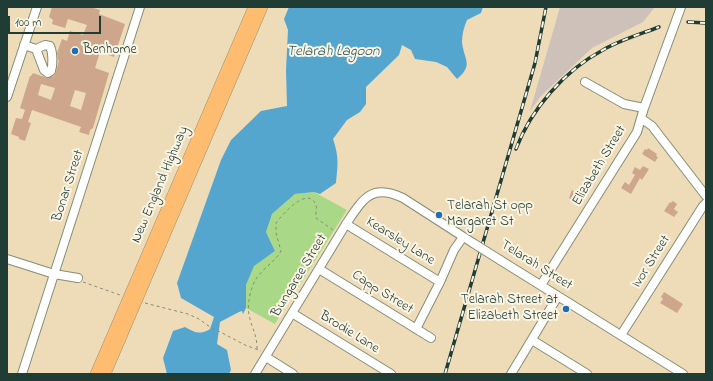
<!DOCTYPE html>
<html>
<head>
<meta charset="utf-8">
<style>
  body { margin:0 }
  #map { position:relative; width:713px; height:381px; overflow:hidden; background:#eedcb9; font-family:"Indie Flower",sans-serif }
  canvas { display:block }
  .frame { position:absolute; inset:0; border:8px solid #1f3d34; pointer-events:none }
  .scale { position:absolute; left:8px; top:16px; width:93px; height:18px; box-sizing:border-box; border:2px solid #1f3d34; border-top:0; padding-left:5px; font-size:12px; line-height:14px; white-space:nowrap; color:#1f3d34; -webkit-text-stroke:3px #fcf5e5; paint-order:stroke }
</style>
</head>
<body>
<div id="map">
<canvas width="713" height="381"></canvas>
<div class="frame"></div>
<div class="scale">100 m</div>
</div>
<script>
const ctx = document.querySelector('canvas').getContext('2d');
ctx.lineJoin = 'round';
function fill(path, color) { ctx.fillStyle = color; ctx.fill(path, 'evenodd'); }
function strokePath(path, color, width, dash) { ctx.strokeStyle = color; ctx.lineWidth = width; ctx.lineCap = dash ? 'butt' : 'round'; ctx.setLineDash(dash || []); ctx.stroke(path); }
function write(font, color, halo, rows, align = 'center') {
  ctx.font = font + ' "Indie Flower",sans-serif'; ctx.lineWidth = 4; ctx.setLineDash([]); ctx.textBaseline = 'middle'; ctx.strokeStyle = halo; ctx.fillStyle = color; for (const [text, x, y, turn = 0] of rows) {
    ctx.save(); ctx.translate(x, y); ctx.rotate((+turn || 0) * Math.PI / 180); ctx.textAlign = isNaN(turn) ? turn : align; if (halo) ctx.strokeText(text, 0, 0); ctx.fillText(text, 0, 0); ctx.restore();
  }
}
const industrial = new Path2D(`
  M560,7H655L643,22L592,48L541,96L530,111Z`);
const green = new Path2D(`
  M314,192L347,210L275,324L246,308V285L254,265L275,251L266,232L272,214L295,194Z`);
const water = new Path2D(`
  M289,7H483L481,13L467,20C464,27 462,34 462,42C464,60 474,65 457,79L447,67L436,62L415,59L411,50L402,45L399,55L366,87V104L360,112L347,120L333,139C339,157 338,164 336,183L320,194L314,192L295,194L272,214L266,232L275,251L254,266L246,285V308L243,314L242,311L239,312L220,322L217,344L227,350L231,370L229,374H167L163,358L173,331L185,327C195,333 200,335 210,329L214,317L181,298L177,283L221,160L231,140L261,111L287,106L286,70L288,30L284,19Z`);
const building = new Path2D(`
  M52,7H90L100,10L99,14L125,24L114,57L100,52L95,68L109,73L93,128L90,130L89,135L79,132L81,127L32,110L28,122L31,123L25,141L19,139V137L11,134L16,118L22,119L25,110L20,108L30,76H31L33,73L47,78L54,76L56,72L59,60H58L57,53L62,39L67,41L70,31L83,35L87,25L68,19L65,28L52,24L53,20L49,17ZM41,84L55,88L51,100L38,95ZM75,90L86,93L81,110L70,106Z
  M648,148L657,154L656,156L658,157L655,162L642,154L645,149L647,150Z
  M643,166L649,169L642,180L640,178L631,194L621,188L625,182L629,185L635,175L632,173L635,167L640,170Z
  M572,190L582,196L578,204L569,198Z
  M673,201L677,204L674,209L678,212L674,217L664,211L670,202L671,203Z
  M664,292L683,304L677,313L660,303L663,299L661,297Z`);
const path = new Path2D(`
  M83,282L120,295
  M145,303L188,314L199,319L207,325L245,345L261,351
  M257,349C257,335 253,331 250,319C246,307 250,289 256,279C263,268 275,262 281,251L276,233V223C282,215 306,187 315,203C318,207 315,213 316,218L333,230`);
const minor = new Path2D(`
  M24,45L36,49L44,70L48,73L51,71C53,65 53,53 50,46L45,45L36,49
  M585,82L624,104L644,108
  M7,97L37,7
  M642,119L652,126L706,196
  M346,224L440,282
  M7,259L54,274L78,278
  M500,260L683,374
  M319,269L431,338
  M541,285L637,132L644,108L681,7
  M292,313L391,374
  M416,329L440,282L454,250L463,237
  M621,335L703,206L706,203
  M532,340L587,374
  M266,357L293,374
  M22,374L140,7
  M255,374L346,224C363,199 371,183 403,198L473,243
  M511,374L558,296`);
const highway = new Path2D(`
  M96,374L254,7
  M105,374L262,7`);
const rail = new Path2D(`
  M688,22L706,23
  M516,149C531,109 565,70 603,50C620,40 641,34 659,27
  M445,374L535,63L546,7`);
const minorBridge = new Path2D(`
  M473,243L500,260`);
const markers = [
  [75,51,4,"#1f6fb2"],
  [439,215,4,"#1f6fb2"],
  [566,309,4,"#1f6fb2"]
];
const poiNames = [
  ["Benhome",83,51],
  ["Telarah St opp",447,207],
  ["Margaret St",447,223],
  ["Telarah Street at",558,301,"right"],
  ["Elizabeth Street",558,317,"right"]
];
const streetNames = [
  ["Elizabeth Street",600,166,-59],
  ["New England Highway",161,185,-67],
  ["Bonar Street",69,186,-72],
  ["Kearsley Lane",400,242,32],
  ["Ivor Street",652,262,-58],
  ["Telarah Street",536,266,32],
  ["Bungaree Street",300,276,-59],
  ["Capp Street",382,293,32],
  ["Brodie Lane",349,333,32]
];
const waterNames = [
  ["Telarah Lagoon",333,53]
];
fill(industrial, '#cec1ba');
fill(green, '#a9d987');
fill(water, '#54a6cf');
fill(building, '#cea68b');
strokePath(minor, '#868c76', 10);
strokePath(highway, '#868c76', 12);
strokePath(path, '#868c76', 1, [3, 3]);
strokePath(minor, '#fff', 8);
strokePath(highway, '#fdbc6f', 11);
strokePath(rail, '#1f3d34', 3.5);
strokePath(rail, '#fcf5e5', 2, [6]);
strokePath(minorBridge, '#868c76', 10, []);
strokePath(minorBridge, '#fff', 8);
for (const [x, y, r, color] of markers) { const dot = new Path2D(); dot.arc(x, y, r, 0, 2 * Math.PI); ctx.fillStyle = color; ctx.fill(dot); strokePath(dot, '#fcf5e5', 1.5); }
write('14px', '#1f3d34', '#fcf5e5', poiNames, 'left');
write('14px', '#1f3d34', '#fcf5e5', streetNames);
write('italic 15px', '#2f5c62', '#fcf5e5', waterNames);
</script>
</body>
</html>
